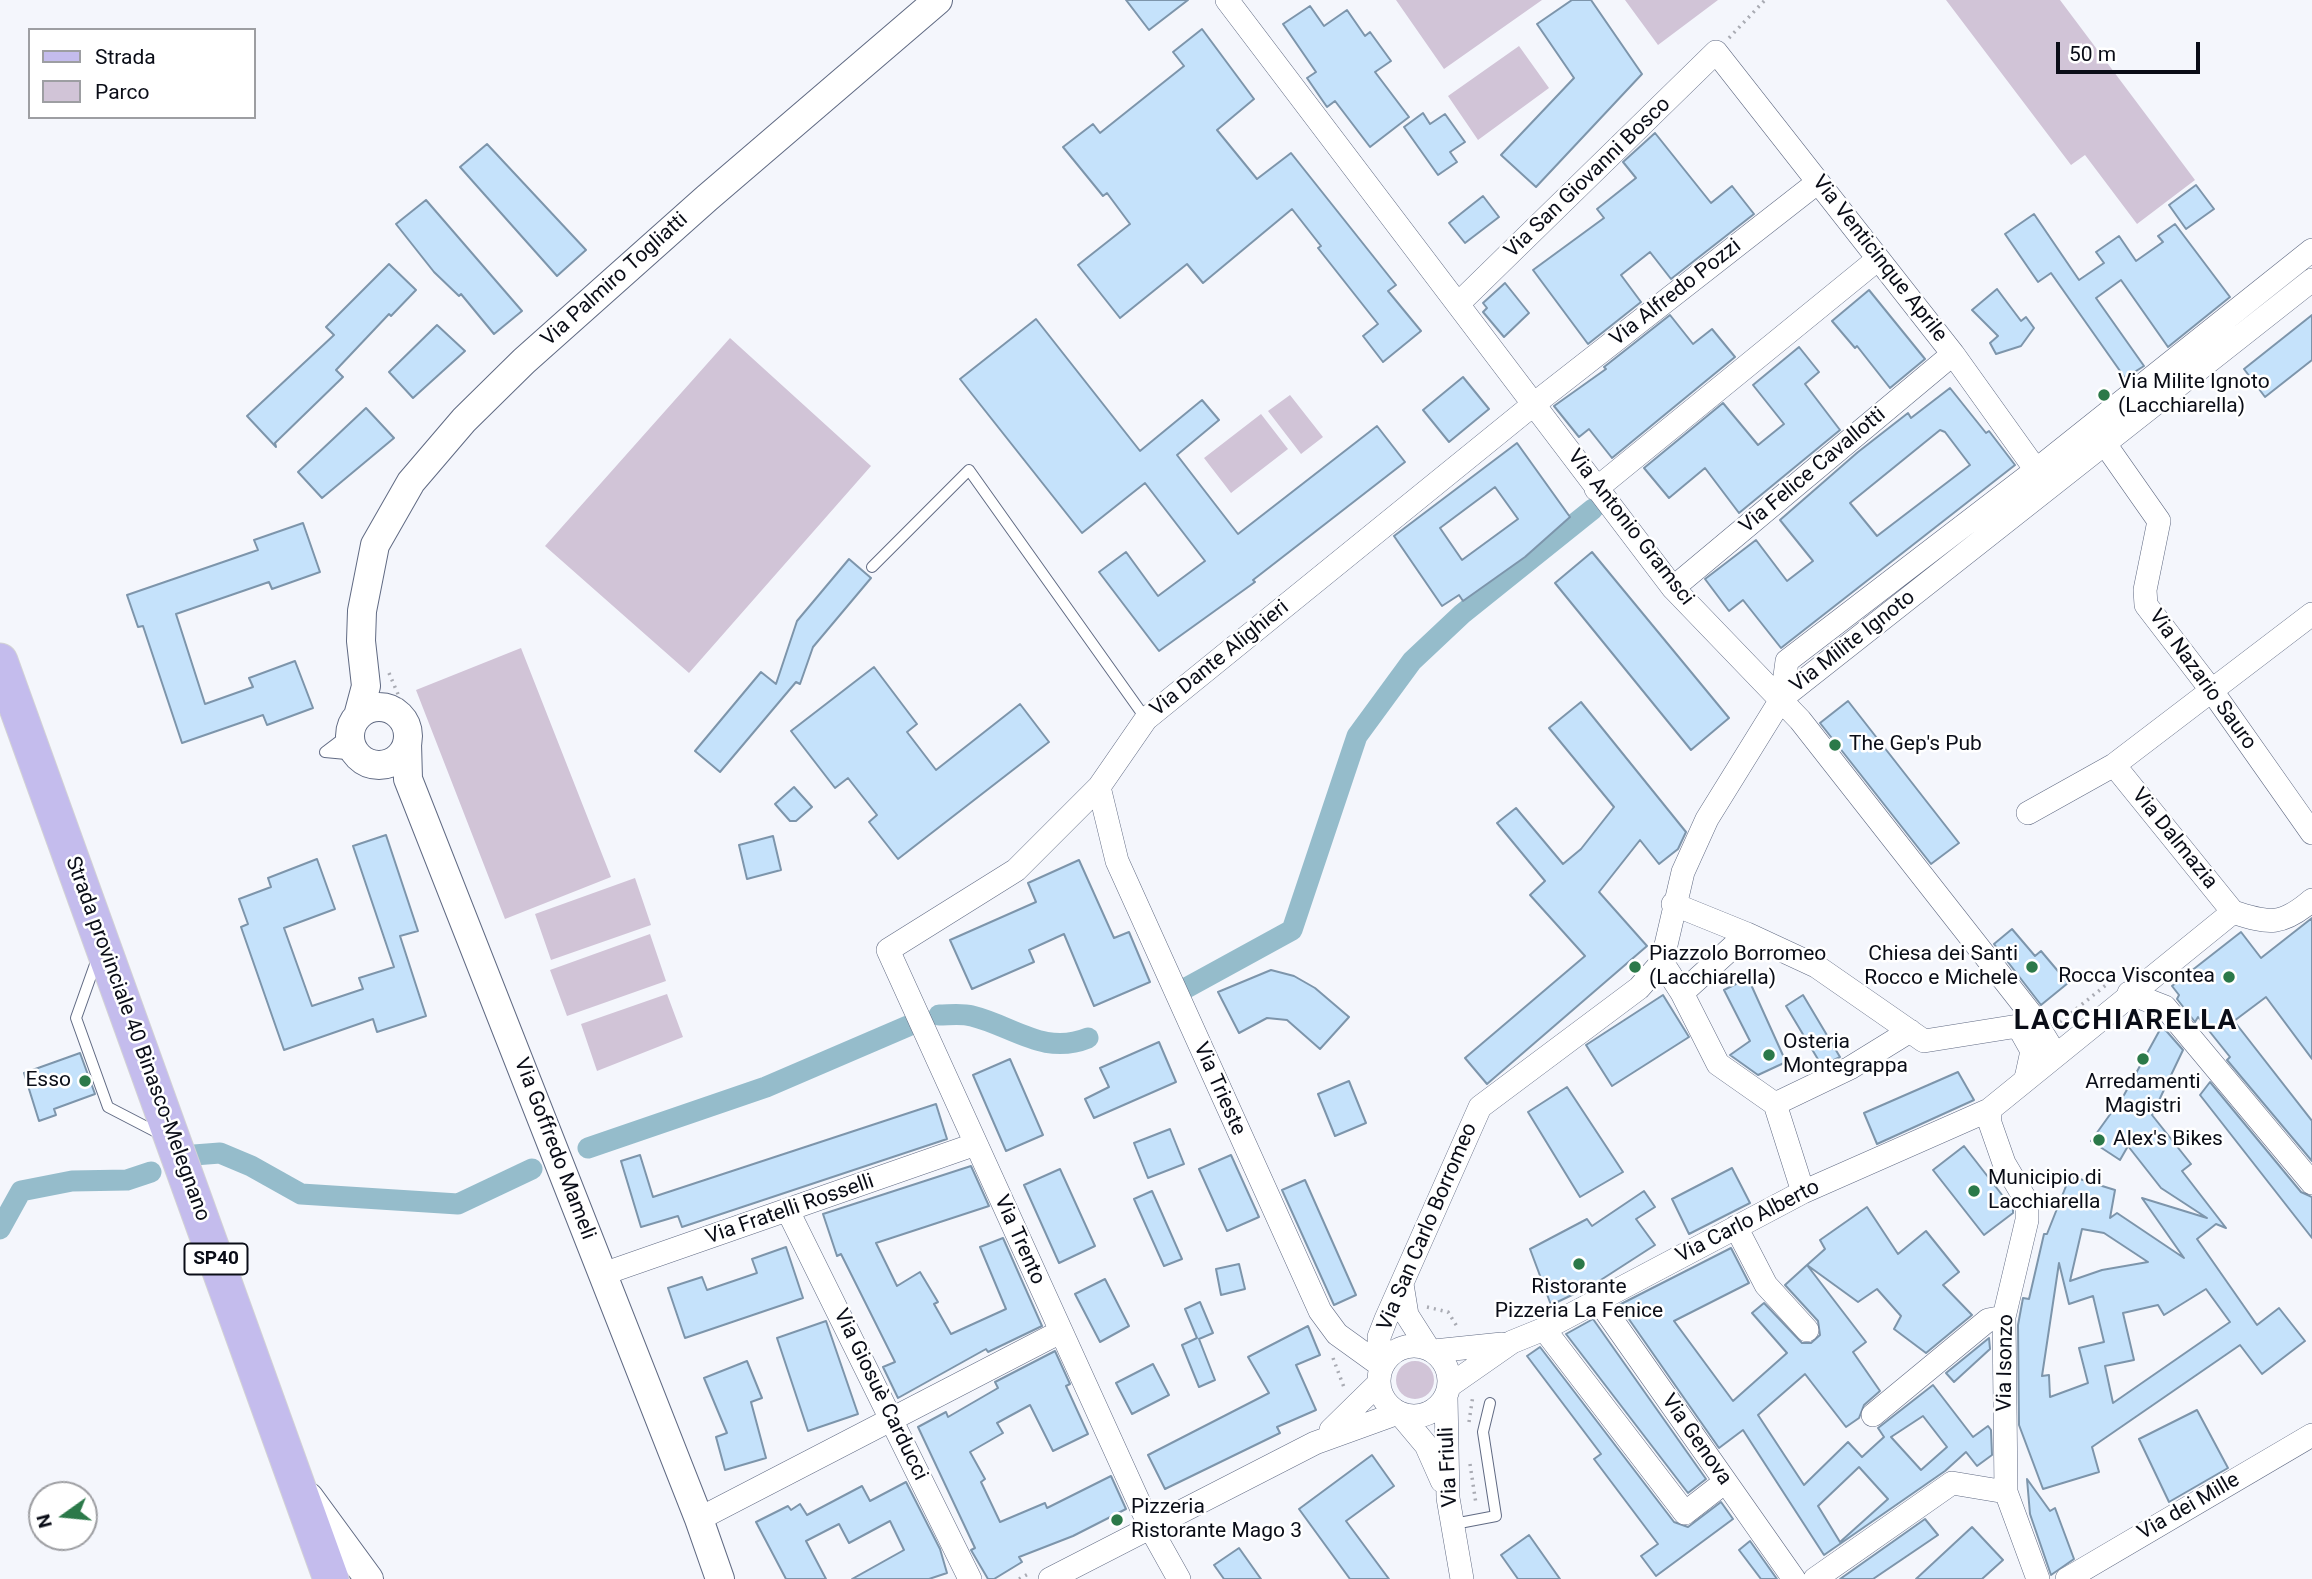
<!DOCTYPE html>
<html>
<head>
<meta charset="utf-8">
<style>
  body { margin:0 }
  #map { position:relative; width:2312px; height:1579px; overflow:hidden; background:#f4f6fc; font-family:Roboto,sans-serif }
  canvas { display:block }
  .legend { position:absolute; left:28px; top:28px; width:228px; height:91px; box-sizing:border-box; background:#fff; border:2px solid #9d9ea2; margin:0; padding:9px 12px; list-style:none; font-size:21px; color:#0a0d17 }
  .legend li { display:flex; align-items:center; gap:14px; height:35px }
  .legend b { width:35px; border:2px solid #9d9ea2 }
  .north { position:absolute; left:28px; top:1481px; width:70px; height:70px; box-sizing:border-box; background:#fff; border:2px solid #9d9ea2; border-radius:50%; rotate:255deg; font-size:19px; font-weight:700; line-height:28px; text-align:center; color:#0a0d17 }
  .north::after { content:''; display:block; margin:auto; width:24px; height:32px; background:#2b7949; clip-path:polygon(50% 0,100% 100%,50% 72%,0 100%) }
  .scale { position:absolute; left:2056px; top:42px; width:144px; height:32px; box-sizing:border-box; border:4px solid #0a0d17; border-top:0; padding-left:9px; font-size:21px; line-height:24px; white-space:nowrap; color:#0a0d17; -webkit-text-stroke:5px #fff; paint-order:stroke }
</style>
</head>
<body>
<div id="map">
<canvas width="2312" height="1579"></canvas>
<ul class="legend">
<li><b style="height:9px;background:#c4bced"></b>Strada</li>
<li><b style="height:19px;background:#d1c4d7"></b>Parco</li>
</ul>
<div class="north">N</div>
<div class="scale">50 m</div>
</div>
<script>
const ctx = document.querySelector('canvas').getContext('2d');
ctx.lineJoin = 'round';
function fill(path, color) { ctx.fillStyle = color; ctx.fill(path, 'evenodd'); }
function strokePath(path, color, width, dash) { ctx.strokeStyle = color; ctx.lineWidth = width; ctx.lineCap = dash ? 'butt' : 'round'; ctx.setLineDash(dash || []); ctx.stroke(path); }
function write(font, color, halo, rows, align = 'center') {
  ctx.font = font + ' Roboto,sans-serif'; ctx.lineWidth = 5; ctx.setLineDash([]); ctx.textBaseline = 'middle'; ctx.strokeStyle = halo; ctx.fillStyle = color; for (const [text, x, y, turn = 0] of rows) {
    ctx.save(); ctx.translate(x, y); ctx.rotate((+turn || 0) * Math.PI / 180); ctx.textAlign = isNaN(turn) ? turn : align; if (halo) ctx.strokeText(text, 0, 0); ctx.fillText(text, 0, 0); ctx.restore();
  }
}
const green = new Path2D(`
  M1396,0H1542L1444,69Z
  M1625,0H1718L1658,45Z
  M1946,0H2060L2195,180L2137,224L2085,155L2071,165Z
  M1519,46L1549,88L1478,140L1448,96Z
  M730,338L871,466L689,673L545,546Z
  M1290,395L1323,437L1301,454L1268,411Z
  M1261,414L1288,449L1231,493L1204,458Z
  M521,648L611,877L505,919L416,690Z
  M635,878L651,925L551,960L535,914Z
  M650,934L666,981L567,1016L550,970Z
  M667,994L683,1037L597,1071L581,1024Z
  M1396 1380a19 19 0 1 1 38 0a19 19 0 1 1-38 0Z`);
const canal = new Path2D(`
  M1188,987L1292,930L1357,736L1412,661L1462,614L1593,509
  M939,1015C949,1015 961,1013 972,1016C1013,1026 1044,1056 1088,1038
  M588,1148L766,1087L908,1026
  M194,1155L220,1153L251,1166L301,1194L458,1204L532,1169
  M0,1229L21,1191L72,1181L127,1180L151,1172`);
const building = new Path2D(`
  M1126,0H1188L1149,30Z
  M1572,0H1591L1642,74L1536,187L1501,155L1574,78L1537,24Z
  M1310,6L1324,26L1347,10L1365,36L1370,32L1391,61L1375,72L1409,117L1370,147L1335,101L1327,107L1307,78L1316,72L1283,24Z
  M1202,29L1254,99L1217,130L1257,179L1291,153L1396,285L1388,291L1421,331L1383,362L1363,336L1378,324L1318,248L1321,246L1292,209L1203,283L1187,264L1120,318L1078,265L1130,224L1107,193L1103,196L1063,147L1093,124L1100,133L1184,66L1173,52Z
  M1423,113L1430,124L1445,114L1465,142L1450,152L1457,162L1438,175L1404,127Z
  M1655,133L1711,203L1732,186L1754,214L1671,279L1650,252L1621,275L1641,302L1588,344L1533,270L1604,218L1597,209L1636,178L1623,162Z
  M487,144L586,250L557,276L460,167Z
  M2196,185L2214,209L2186,229L2169,205Z
  M1483,196L1499,217L1465,243L1449,223Z
  M426,200L522,311L494,334L461,294L459,296L434,272L396,224Z
  M2034,214L2079,280L2104,263L2096,252L2119,236L2136,261L2163,242L2158,236L2175,224L2230,297L2168,347L2121,280L2096,298L2144,366L2125,378L2051,273L2038,282L2005,234Z
  M389,264L416,290L391,316L389,314L336,370L343,377L275,443L276,447L247,416L334,335L326,327Z
  M1505,283L1529,313L1504,337L1483,312L1487,308L1483,303Z
  M1997,289L2021,321L2026,317L2034,328L2021,346L1996,354L1990,343L1998,336L1972,310Z
  M1869,290L1925,359L1890,388L1857,346L1855,348L1832,321Z
  M1670,315L1693,344L1712,329L1735,357L1612,458L1589,429L1579,437L1554,406L1606,369L1604,367Z
  M2312,315V360L2265,397L2244,369Z
  M1036,319L1140,451L1202,400L1219,420L1177,455L1238,534L1377,426L1405,462L1253,580L1255,582L1159,651L1099,572L1126,552L1158,596L1205,561L1145,483L1082,533L960,379Z
  M437,325L465,351L413,398L389,372Z
  M1799,347L1819,372L1805,384L1840,430L1739,513L1705,468L1669,498L1644,468L1723,403L1758,445L1784,424L1753,385Z
  M1463,377L1489,409L1449,442L1423,410Z
  M1950,388L1986,433L1989,431L2015,465L1781,648L1743,600L1729,611L1705,579L1756,540L1787,581L1813,561L1780,520L1858,452L1908,413L1911,418ZM1940,430L1945,432L1970,465L1877,536L1850,503Z
  M366,408L394,438L322,498L298,472Z
  M1517,443L1570,517L1525,557L1463,601L1459,595L1442,606L1394,536ZM1495,487L1518,519L1462,560L1440,528Z
  M303,523L320,572L272,589L269,582L176,614L205,704L253,687L249,678L295,661L313,708L267,725L263,715L182,743L143,626L138,627L127,595L258,550L254,540Z
  M1592,552L1729,718L1691,750L1555,583Z
  M849,559L871,578L813,647L800,684L796,682L720,772L695,751L761,672L776,684L797,621Z
  M874,667L917,724L907,732L936,770L1020,704L1049,742L898,859L869,822L877,815L848,778L835,788L791,731Z
  M1848,701L1959,843L1931,864L1820,723Z
  M1581,702L1686,832L1678,849L1659,864L1640,840L1599,892L1647,946L1487,1084L1465,1058L1585,956L1530,895L1545,881L1497,823L1516,808L1563,864L1581,849L1614,807L1549,728Z
  M794,787L812,807L796,821H790L775,804Z
  M386,835L418,931L400,936L426,1016L377,1032L373,1019L284,1050L241,927L248,924L239,899L271,887L268,878L317,859L335,909L284,928L312,1006L363,989L359,978L394,967L353,846Z
  M773,836L781,870L747,879L739,845Z
  M1079,860L1114,938L1129,932L1150,982L1094,1006L1064,934L1029,950L1034,962L972,989L950,940L1036,902L1028,883Z
  M2312,918V1059L2266,997L2234,1021L2312,1121V1161L2227,1060L2230,1057L2198,1017L2195,1022L2177,999L2179,995L2172,986L2241,932L2261,958Z
  M2012,929L2035,956L2041,951L2068,983L2041,1005L1994,944Z
  M1271,970L1294,976L1315,988L1349,1017L1320,1049L1287,1020L1267,1018L1239,1033L1218,992Z
  M1748,978L1786,1062L1758,1075L1730,1055L1750,1041L1724,990Z
  M1663,995L1689,1037L1612,1086L1586,1045Z
  M1803,995L1840,1057L1822,1066L1786,1006Z
  M2162,1026L2183,1050L2152,1115L2191,1164L2182,1171L2226,1228L2216,1224L2197,1239L2257,1325L2279,1308L2305,1341L2262,1374L2240,1345L2092,1447L2099,1472L2043,1489L2019,1425L2018,1325L2023,1298L2029,1299L2044,1234H2047L2070,1176L2115,1190L2110,1218L2117,1213L2184,1258L2142,1198L2207,1218L2161,1188L2128,1146L2120,1160L2091,1141L2124,1095ZM2082,1229L2104,1233L2148,1262L2102,1270L2070,1281ZM2059,1263L2069,1304L2093,1296L2104,1342L2079,1348L2088,1383L2050,1397L2049,1375L2042,1376ZM2206,1289L2230,1322L2113,1403L2105,1366L2134,1360L2123,1313L2158,1305L2164,1315Z
  M1159,1042L1176,1082L1094,1118L1085,1099L1109,1087L1100,1068Z
  M80,1053L95,1094L54,1109L56,1115L39,1121L24,1073Z
  M1010,1059L1043,1135L1006,1151L973,1075Z
  M1958,1072L1974,1100L1877,1144L1864,1113Z
  M1349,1081L1366,1123L1335,1136L1318,1094Z
  M2210,1082L2301,1192L2312,1197V1238L2200,1095Z
  M1567,1087L1623,1172L1580,1197L1528,1112Z
  M936,1104L947,1139L682,1227L678,1216L641,1227L621,1161L640,1155L653,1197Z
  M1170,1129L1184,1164L1148,1178L1134,1143Z
  M1964,1146L2013,1209V1213L1984,1235L1933,1170Z
  M1231,1155L1259,1217L1227,1231L1199,1169Z
  M971,1166L989,1206L876,1243L897,1286L920,1272L938,1302L934,1304L951,1334L1006,1309L980,1247L1003,1238L1042,1326L988,1352L986,1349L898,1398L883,1367L895,1362L841,1254L837,1256L823,1214Z
  M1732,1168L1750,1203L1689,1234L1672,1199Z
  M1060,1169L1095,1246L1059,1263L1024,1185Z
  M1305,1180L1356,1295L1334,1305L1282,1190Z
  M1152,1191L1182,1259L1164,1266L1134,1199Z
  M1644,1191L1655,1207L1636,1219L1655,1245L1593,1285L1551,1305L1530,1249L1587,1219L1592,1226Z
  M1867,1207L1898,1254L1926,1231L1959,1272L1943,1285L1972,1315L1926,1353L1894,1329L1901,1316L1877,1289L1858,1302L1807,1265L1825,1249L1820,1240Z
  M786,1247L803,1298L685,1338L668,1288L702,1277L707,1290L757,1273L752,1259Z
  M1731,1248L1749,1283L1674,1321L1733,1401L1787,1353L1752,1313L1764,1303L1802,1343H1811L1820,1335L1818,1321L1785,1285L1807,1265L1866,1342L1853,1352L1880,1391L1864,1405L1859,1418L1846,1427L1805,1374L1758,1415L1804,1485L1848,1442L1862,1457L1884,1437L1878,1428L1933,1385L1973,1437L1988,1426L1991,1430L1992,1455L1977,1466L1966,1452L1945,1471L1824,1555L1743,1430L1719,1448L1619,1305ZM1923,1416L1947,1447L1921,1470L1891,1437ZM1859,1467L1888,1499L1840,1542L1818,1506Z
  M1239,1264L1245,1289L1221,1295L1216,1269Z
  M1105,1279L1129,1326L1100,1342L1075,1294Z
  M1200,1302L1213,1333L1199,1339L1215,1380L1199,1387L1182,1345L1197,1338L1185,1309Z
  M1593,1319L1706,1479L1688,1493L1566,1334Z
  M826,1321L858,1414L808,1431L777,1338Z
  M1308,1326L1320,1355L1296,1365L1316,1410L1277,1427L1280,1433L1165,1489L1148,1455L1269,1393L1248,1357Z
  M1989,1338L1990,1349L1954,1382L1946,1373Z
  M1540,1347L1674,1522L1688,1527L1721,1502L1733,1519L1656,1576L1641,1556L1658,1544L1594,1459L1601,1454L1527,1356Z
  M1055,1351L1070,1384L1066,1386L1088,1434L1053,1451L1030,1405L997,1423L1003,1433L970,1452L985,1479L981,1482L1000,1522L1045,1503L1047,1508L1111,1476L1126,1509L1073,1536L1019,1557L1022,1562L994,1579H988L971,1550L975,1548L918,1427L946,1412L948,1417L998,1388L995,1382Z
  M747,1361L762,1398L751,1402L766,1458L725,1470L716,1437L727,1433L704,1378Z
  M1153,1364L1169,1395L1132,1414L1116,1383Z
  M2197,1410L2228,1468L2169,1502L2139,1439Z
  M1372,1455L1394,1486L1346,1521L1389,1579H1350L1299,1509Z
  M2027,1479L2050,1511L2055,1508L2074,1559L2051,1575L2030,1514Z
  M906,1482L940,1549L947,1573L929,1579H852L904,1550L890,1521L849,1543L839,1524L806,1541L826,1579H786L756,1522L788,1506L791,1510L800,1504L807,1515L862,1486L870,1501Z
  M1925,1519L1938,1535L1873,1579H1840Z
  M1972,1527L2003,1560L1982,1579H1916Z
  M1529,1535L1560,1579H1518L1501,1555Z
  M1750,1541L1777,1579H1761L1739,1550Z
  M1239,1548L1261,1579H1224L1214,1565Z`);
const path = new Path2D(`
  M1729,38L1765,0
  M389,673L409,720
  M2060,1022L2106,985
  M1427,1307L1448,1312L1458,1328
  M1333,1358L1345,1390
  M1469,1422L1473,1395
  M1470,1464L1476,1504
  M1019,1579L1030,1573`);
const service = new Path2D(`
  M872,567L969,470L1146,719
  M325,752L357,755
  M325,752L350,733
  M97,959L76,1018L108,1107L162,1135
  M1454,1524L1496,1516L1483,1432L1490,1403`);
const minor = new Path2D(`
  M1227,0L1673,588L1800,720L2030,1013L2049,1044L2026,1077
  M1459,303L1716,52L1953,354L2036,470
  M2105,444L2159,521L2145,590L2146,605L2212,691L2312,833
  M1596,489L1878,259
  M1673,588L1953,354
  M1782,698L1787,661L2036,470L2312,250
  M2114,765L2233,912
  M1099,787L1117,861L1320,1311L1337,1334L1380,1365
  M2028,813L2114,765L2312,614
  M2233,912C2269,924 2282,926 2312,900
  M1747,934L1816,966L1924,1041L2018,1026L2032,1051L2027,1074
  M1662,962L1682,993L1747,934L1673,904
  M1682,993L1718,1064L1775,1104L1803,1192
  M2129,993L2165,1007L2312,1183
  M1775,1104L1850,1068L1910,1031
  M1989,1110L1990,1123L2004,1163L2027,1202V1220L2004,1317L2006,1492L2038,1579
  M788,1211L970,1579
  M1736,1227L1766,1285L1807,1330
  M603,1274L976,1144
  M1402,1284L1407,1315L1428,1348
  M1598,1300L1794,1579
  M1544,1329L1685,1513L1725,1482
  M1379 1381a35 35 0 1 1 70 0a35 35 0 1 1-70 0Z
  M1434,1351L1502,1344
  M1380,1370L1379,1337L1386,1319L1480,1107L1639,988L1662,962L1683,872L1707,819L1782,698L2312,280
  M1449,1386L1512,1342L1544,1329L1803,1192L1989,1110L2233,912
  M1446,1397L1448,1498L1462,1579
  M1400,1414L1426,1445L1442,1481
  M1873,1415L1988,1320L2004,1317
  M1331,1430L1379,1383
  M699,1519L1060,1332
  M1050,1579L1315,1443L1398,1413
  M1179,1579L1151,1529L888,950L1016,870L1099,787L1146,719L1534,404L1818,182
  M1815,1579L1952,1483L2006,1492
  M2067,1579L2312,1435`);
const tertiary = new Path2D(`
  M350 736a29 29 0 1 1 58 0a29 29 0 1 1-58 0Z
  M358,716L366,686L361,641L362,611L375,545L411,482L464,420L524,361L707,198L938,0
  M407,743L408,779L699,1519L720,1579
  M309,1497L369,1579`);
const primary = new Path2D(`
  M0,661L331,1579`);
const markers = [
  [2104,395,7,"#2b7949"],
  [1835,745,7,"#2b7949"],
  [1635,967,7,"#2b7949"],
  [2032,967,7,"#2b7949"],
  [2229,977,7,"#2b7949"],
  [1769,1055,7,"#2b7949"],
  [2143,1059,7,"#2b7949"],
  [85,1081,7,"#2b7949"],
  [2099,1140,7,"#2b7949"],
  [1974,1191,7,"#2b7949"],
  [1579,1264,7,"#2b7949"],
  [1117,1520,7,"#2b7949"]
];
const shields = [
  [216,1259,63]
];
const shieldNames = [
  ["SP40",216,1259]
];
const streetNames = [
  ["Via San Giovanni Bosco",1588,178,-44],
  ["Via Venticinque Aprile",1879,259,52],
  ["Via Palmiro Togliatti",615,280,-42],
  ["Via Alfredo Pozzi",1676,293,-38],
  ["Via Felice Cavallotti",1813,471,-40],
  ["Via Antonio Gramsci",1630,528,52],
  ["Via Milite Ignoto",1853,642,-38],
  ["Via Dante Alighieri",1220,659,-39],
  ["Via Nazario Sauro",2202,680,54],
  ["Via Dalmazia",2174,839,51],
  ["Strada provinciale 40 Binasco-Melegnano",137,1039,70],
  ["Via Trieste",1219,1089,66],
  ["Via Goffredo Mameli",554,1149,69],
  ["Via Fratelli Rosselli",790,1210,-19],
  ["Via Carlo Alberto",1748,1222,-27],
  ["Via San Carlo Borromeo",1428,1227,-67],
  ["Via Trento",1019,1240,66],
  ["Via Isonzo",2006,1363,-89],
  ["Via Giosuè Carducci",880,1395,64],
  ["Via Genova",1696,1440,55],
  ["Via Friuli",1449,1467,-93],
  ["Via dei Mille",2189,1507,-30]
];
const poiNames = [
  ["Via Milite Ignoto",2118,383],
  ["(Lacchiarella)",2118,407],
  ["The Gep's Pub",1849,745],
  ["Piazzolo Borromeo",1649,955],
  ["(Lacchiarella)",1649,979],
  ["Chiesa dei Santi",2018,955,"right"],
  ["Rocco e Michele",2018,979,"right"],
  ["Rocca Viscontea",2215,977,"right"],
  ["Osteria",1783,1043],
  ["Montegrappa",1783,1067],
  ["Esso",71,1081,"right"],
  ["Arredamenti",2143,1083,"center"],
  ["Magistri",2143,1107,"center"],
  ["Alex's Bikes",2113,1140],
  ["Municipio di",1988,1179],
  ["Lacchiarella",1988,1203],
  ["Ristorante",1579,1288,"center"],
  ["Pizzeria La Fenice",1579,1312,"center"],
  ["Pizzeria",1131,1508],
  ["Ristorante Mago 3",1131,1532]
];
const districtNames = [
  ["LACCHIARELLA",2126,1022]
];
fill(green, '#d1c4d7');
strokePath(canal, '#95bccb', 21);
fill(building, '#c5e2fb');
strokePath(building, '#7d95ab', 2);
strokePath(service, '#606a83', 12);
strokePath(minor, '#606a83', 24);
strokePath(tertiary, '#606a83', 30);
strokePath(primary, '#d3d3d5', 37);
strokePath(path, '#a9abb3', 3.5, [2, 5]);
strokePath(service, '#fff', 10);
strokePath(minor, '#fff', 23);
strokePath(tertiary, '#fff', 28);
strokePath(primary, '#c4bced', 35);
for (const [x, y, r, color] of markers) { const dot = new Path2D(); dot.arc(x, y, r, 0, 2 * Math.PI); ctx.fillStyle = color; ctx.fill(dot); strokePath(dot, '#fff', 2.5); }
for (const [x, y, w] of shields) { const box = new Path2D(); box.roundRect(x - w / 2, y - 15.5, w, 31, 5); ctx.fillStyle = '#fff'; ctx.fill(box); strokePath(box, '#0a0d17', 2); }
write('bold 19px', '#0a0d17', null, shieldNames);
write('21px', '#0a0d17', '#fff', streetNames);
write('21px', '#0a0d17', '#fff', poiNames, 'left');
ctx.letterSpacing = '2px';
write('bold 28px', '#0a0d17', '#fff', districtNames);
ctx.letterSpacing = '0px';
</script>
</body>
</html>
